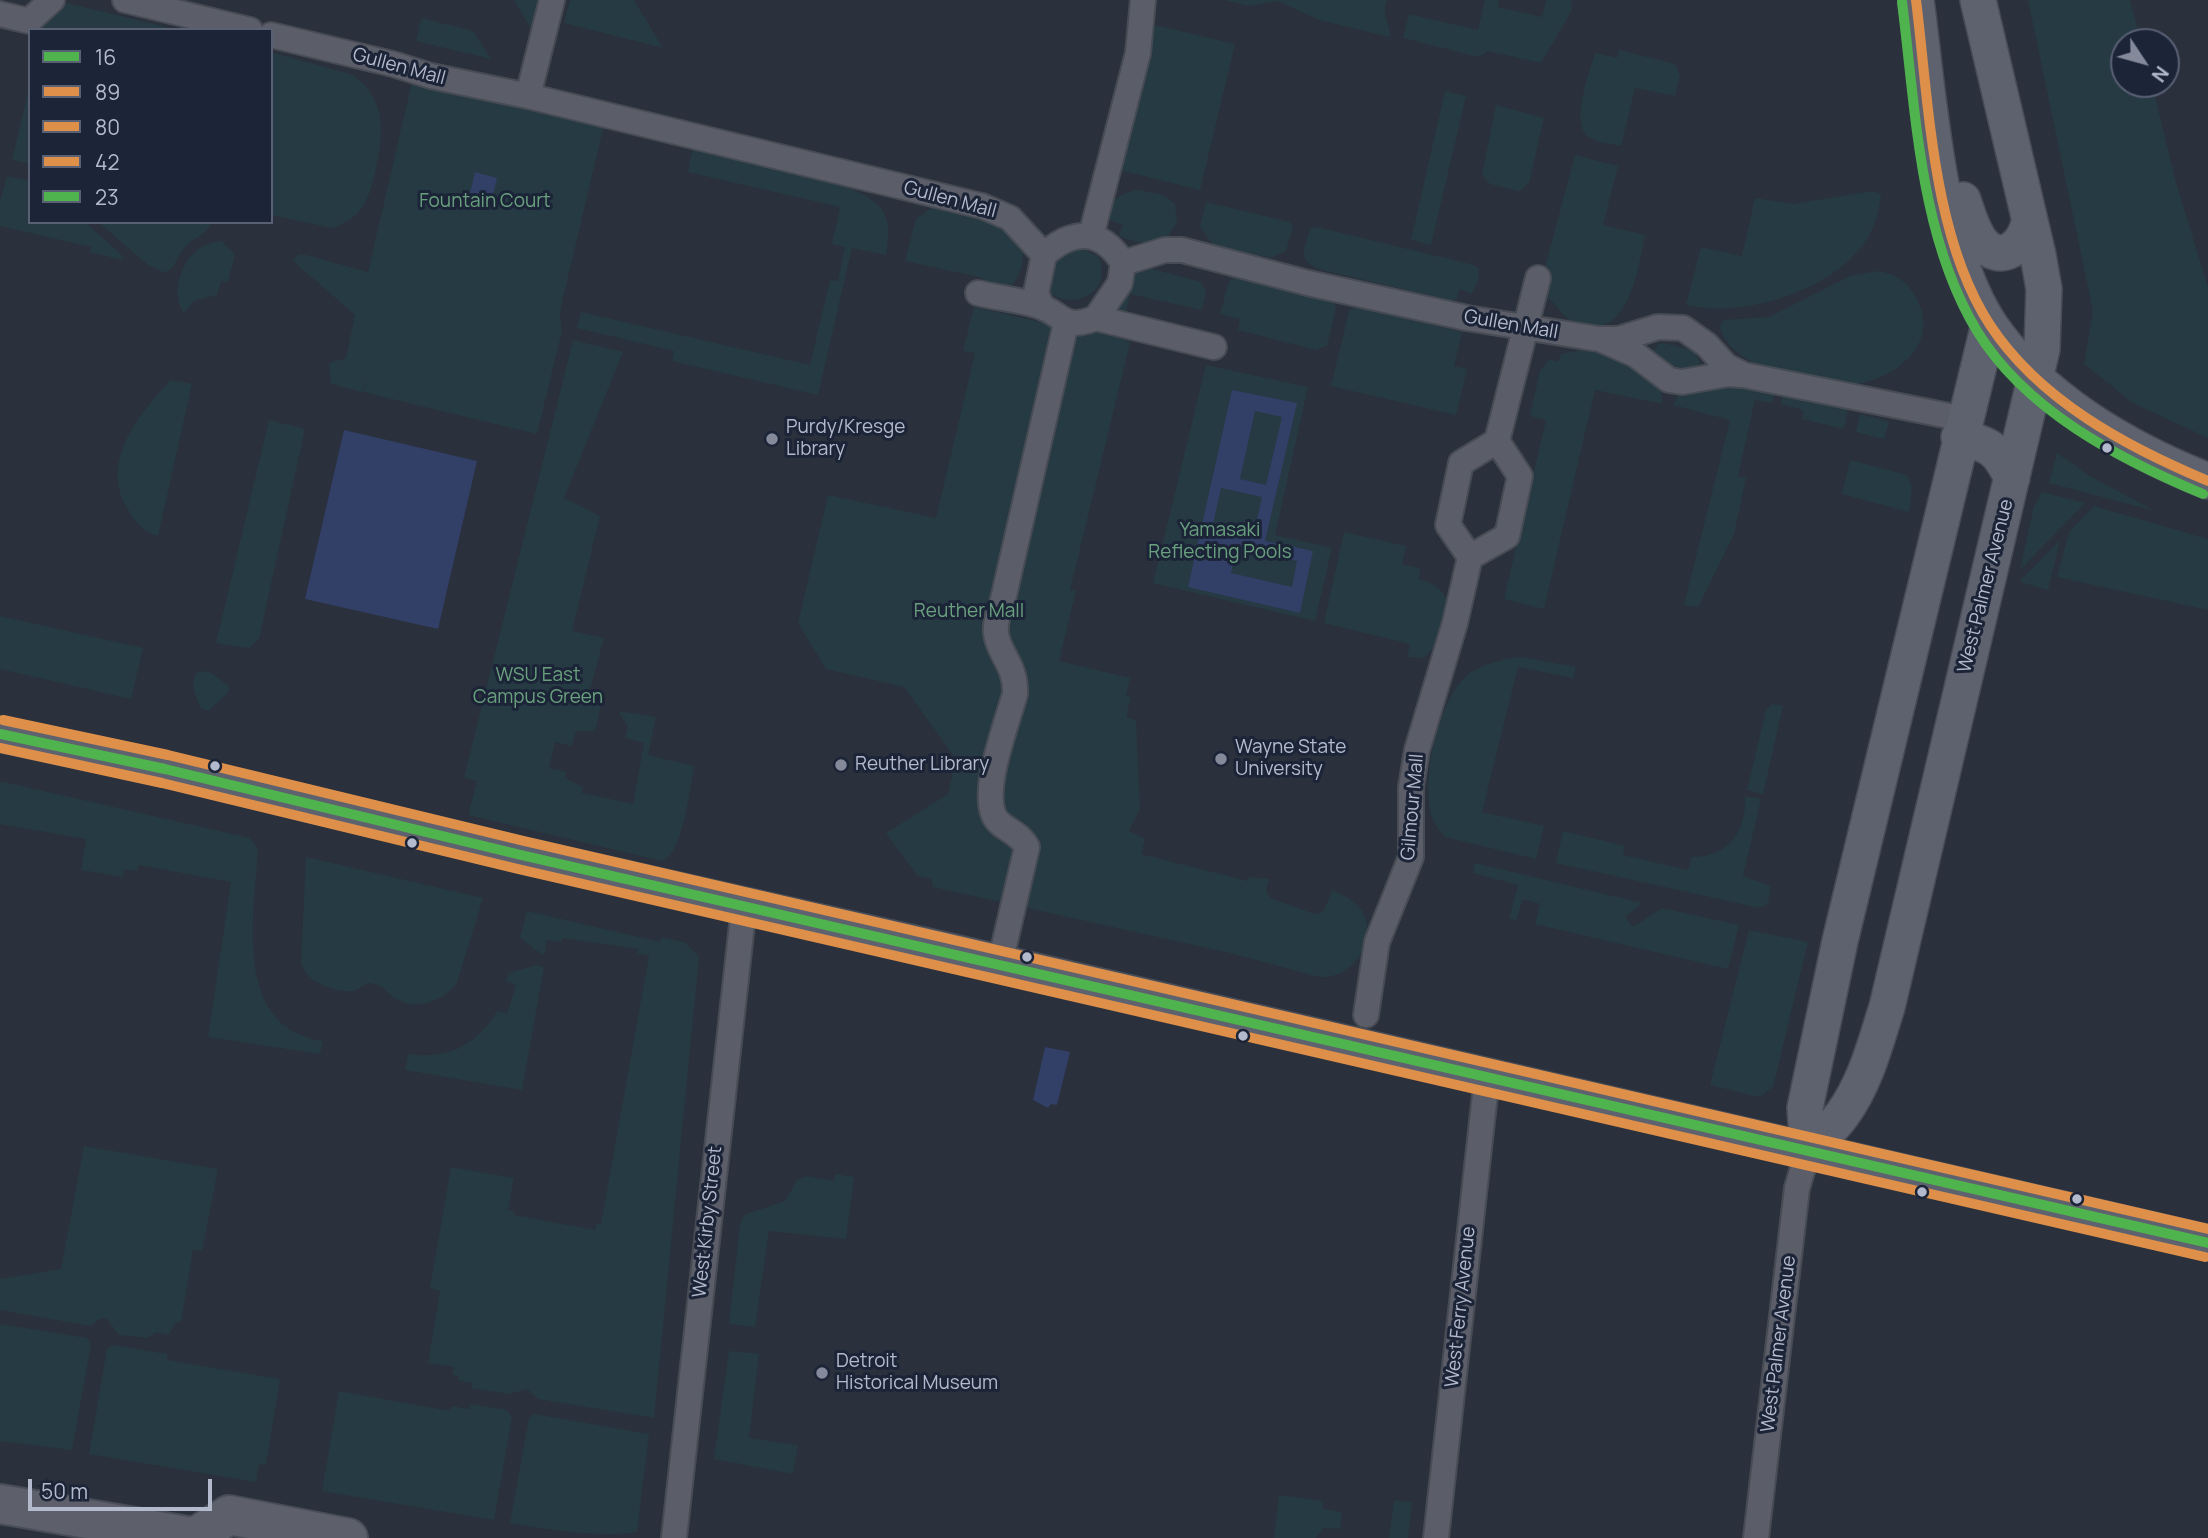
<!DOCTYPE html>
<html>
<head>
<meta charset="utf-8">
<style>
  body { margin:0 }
  #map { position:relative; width:2208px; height:1538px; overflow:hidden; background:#2a303c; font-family:Manrope,sans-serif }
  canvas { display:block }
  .legend { position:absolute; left:28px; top:28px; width:245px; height:196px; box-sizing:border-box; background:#1c2438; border:2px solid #596074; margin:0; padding:9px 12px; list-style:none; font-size:21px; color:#b4bacd }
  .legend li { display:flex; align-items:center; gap:14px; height:35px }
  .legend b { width:35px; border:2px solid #596074 }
  .north { position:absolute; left:2110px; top:28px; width:70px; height:70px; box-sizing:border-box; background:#1c2438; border:2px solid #596074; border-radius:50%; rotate:126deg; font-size:19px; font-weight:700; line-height:28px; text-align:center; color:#b4bacd }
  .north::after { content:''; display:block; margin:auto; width:24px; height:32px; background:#848a9a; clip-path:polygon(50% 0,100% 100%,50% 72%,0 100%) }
  .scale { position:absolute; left:28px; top:1479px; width:184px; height:32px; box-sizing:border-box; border:4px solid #b4bacd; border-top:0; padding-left:9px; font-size:21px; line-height:24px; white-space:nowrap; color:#b4bacd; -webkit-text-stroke:5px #1c2438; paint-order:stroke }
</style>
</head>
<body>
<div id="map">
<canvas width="2208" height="1538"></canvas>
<ul class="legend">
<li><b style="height:9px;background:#50b44e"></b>16</li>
<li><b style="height:9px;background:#de8f49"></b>89</li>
<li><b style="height:9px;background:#de8f49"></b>80</li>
<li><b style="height:9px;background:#de8f49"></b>42</li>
<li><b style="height:9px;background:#50b44e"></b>23</li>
</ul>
<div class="north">N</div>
<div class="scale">50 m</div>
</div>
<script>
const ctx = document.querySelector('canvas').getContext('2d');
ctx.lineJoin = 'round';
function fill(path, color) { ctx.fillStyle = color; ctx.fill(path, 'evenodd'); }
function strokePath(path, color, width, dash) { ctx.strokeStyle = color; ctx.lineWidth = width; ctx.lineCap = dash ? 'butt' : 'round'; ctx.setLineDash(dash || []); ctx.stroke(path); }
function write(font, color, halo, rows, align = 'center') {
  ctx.font = font + ' Manrope,sans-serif'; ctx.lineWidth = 6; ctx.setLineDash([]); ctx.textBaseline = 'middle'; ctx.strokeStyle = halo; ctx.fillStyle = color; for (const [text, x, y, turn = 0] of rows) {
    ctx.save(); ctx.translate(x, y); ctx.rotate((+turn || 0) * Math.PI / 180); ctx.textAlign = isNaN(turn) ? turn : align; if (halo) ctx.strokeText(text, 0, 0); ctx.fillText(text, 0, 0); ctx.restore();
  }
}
const green = new Path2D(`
  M514,0H539L532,30Z
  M570,0H634L663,48L564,23Z
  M1224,0H1387C1381,15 1390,23 1390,37L1319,20L1278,1L1249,6Z
  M1485,0H1499L1498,7L1542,17L1546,0H1571L1572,10L1541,63L1488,51L1479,57L1403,38L1409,14L1478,30Z
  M2028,0H2130L2141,42H2124V84H2152L2176,183L2208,287V438L2133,403L2084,364L2093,311Z
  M67,3L178,30H43C47,13 51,7 67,3Z
  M421,18L473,31L491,59L416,41Z
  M1155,25L1235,44L1200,190L1120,170Z
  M1619,50L1675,64L1680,75L1675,96L1635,88L1621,146C1611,144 1597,143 1589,137C1569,124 1590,72 1595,53L1617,58Z
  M271,52L353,75C386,99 384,133 376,168C370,197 363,219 332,228L271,215Z
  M412,82L604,125L564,294L560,313L562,331L537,434L363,392L367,375L362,392L331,384L329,363L346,358L355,315L293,261L299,254L306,255L368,272Z
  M30,85V164L12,160Z
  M1445,91L1466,96L1431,245L1411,240Z
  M1496,105L1544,118L1529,183L1519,191L1490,184L1482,175Z
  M693,148C733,157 867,178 884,213C891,227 888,240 886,255L852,248L818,395L672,361L674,351L577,328L581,312L810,365L830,280L838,281L845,247L832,244L840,207L688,172Z
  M1575,155L1618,166L1603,225L1645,235C1638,269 1628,347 1574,322C1561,317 1557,303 1546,297L1541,282Z
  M7,176L30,181V222H85L124,257L122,260L90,252L91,247L0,226V202Z
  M1138,190L1163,195L1175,204L1177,222L1165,240C1147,244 1136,243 1119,236L1123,225L1109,220C1105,200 1122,193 1138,190Z
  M1872,191L1881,194C1879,212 1874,231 1863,245C1827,293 1742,318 1686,305L1701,247L1742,256L1755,198L1793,204Z
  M1206,202L1290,222L1293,228L1286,251L1271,258L1214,246L1200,227Z
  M931,208C946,209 996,218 1007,226C1028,241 1027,267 1012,285L1006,287L983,284V278L905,261L916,219Z
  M98,222H207L211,223C206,235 194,237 186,246C176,256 177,267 165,273L148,265Z
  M1317,227L1474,265L1479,269L1478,281L1471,294L1460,289L1456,300H1449L1318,269L1307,262L1303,254L1310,229Z
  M221,241L235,254L228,282L221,281L217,295L194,301L184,313C170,294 181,260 200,248C206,244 214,242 221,241Z
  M1077,247L1098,256C1115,290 1075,313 1048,292L1052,261Z
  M1145,267L1201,282L1206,292L1202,310L1130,294L1125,316L1118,315C1123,294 1125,276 1145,267Z
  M1878,271C1901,275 1911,285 1920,306C1938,352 1883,386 1843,385C1808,385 1725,365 1720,325L1723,320L1769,317L1850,276Z
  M1237,276L1334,301L1336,308L1327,346L1316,350L1238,330L1240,319L1220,314L1229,281Z
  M974,307L1084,332C1098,329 1123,335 1130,343L1070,590L1076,591L1059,661L1130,678L1126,696L1131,697L1126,717L1136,720L1140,809L1129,831L1145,839L1141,854L1248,881L1249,877L1269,879L1266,891L1270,898L1315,914L1324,911L1332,890C1344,895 1357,902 1363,913C1379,942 1351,980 1319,977L1230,953L933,887L931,879L918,876L886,833L948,794L956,759L904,687L826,669L798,623L828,495L936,518L975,353L963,351Z
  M1356,307L1462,332L1454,366L1467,369L1456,415L1331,386L1349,311Z
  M573,340L623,352L564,498L600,516L572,631L604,638L587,701L601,705L595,731H576L572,746L555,742L549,768L566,772L565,778L583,787L582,793L633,804L644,743L625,738L628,727L618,711L656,717L648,755L694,766C690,787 683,855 662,861L468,815L477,781L464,778Z
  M1664,343L1695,351L1700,363L1688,373L1657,367L1652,354L1658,344Z
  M1589,349L1629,361L1660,387L1663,404L1595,390L1544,609L1504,599L1546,420L1530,416L1540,370L1550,359L1558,362L1561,354Z
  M1206,365L1308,387L1275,535L1332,548L1315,621L1153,583Z
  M171,380L192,384L158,536C142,531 135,522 127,508C99,462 140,412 171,380Z
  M1723,384L1775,391L1772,403L1755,400L1738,476L1746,478L1734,534L1698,607L1684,605L1730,420L1673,405L1680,393Z
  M1783,393L1848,408L1844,429L1802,419L1803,410L1781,404Z
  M1860,414L1889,422L1884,439L1856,432Z
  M269,420L305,429L259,639L249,648L216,643Z
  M2057,453L2090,476L2155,511L2049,483Z
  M1850,460L1907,475L1912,487L1909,512L1842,494Z
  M2042,492L2085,503L2020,570L2034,506Z
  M2094,506L2208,539V610L2057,577L2069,532Z
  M1344,532L1406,546L1402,564L1420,568L1419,579C1464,591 1452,633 1424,658L1407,657L1410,644L1324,623Z
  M2060,540L2048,590L2020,582L2022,579Z
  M0,616L143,648L131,699L0,669Z
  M1521,657L1576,667L1573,678L1518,667L1482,812L1544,826L1536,859L1445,837C1441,832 1436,826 1433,820C1419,784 1438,696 1470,673C1485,663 1504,659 1521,657Z
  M198,671L210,672L229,686L228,693L208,711L200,707C195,695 189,681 198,671Z
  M1772,704L1783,706L1763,794L1747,790L1766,710Z
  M4,782L250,838L258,849C254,915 232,1028 323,1041L320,1054L208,1037L231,882L139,865L137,871L124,869L123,877L81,870L86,839L0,824V783Z
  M1745,796L1761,799L1743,876L1771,886L1768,903L1760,908L1556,863L1563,831L1625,846L1623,855L1688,870L1692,857C1728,857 1747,831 1745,796Z
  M306,857L483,898L457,983C444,1001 417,1011 396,999C383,991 387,985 368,983C363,985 359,990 353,991C335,993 303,981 301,961Z
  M1475,863L1642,903L1625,917L1633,927L1662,908L1739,925L1728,969L1535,924L1540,904L1523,899L1516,920L1509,918L1518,885L1473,873Z
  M527,911L660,942L662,937L686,943L699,957L654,1418L538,1399L527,1389L510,1394L471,1388L472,1383L458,1380L459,1376L452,1375L454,1367L428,1363L440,1291L430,1288L451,1167L514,1178L508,1210L514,1211V1215L595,1230L597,1223L601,1224L649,956L637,953L638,949L562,938L561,942L547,940L544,956L520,938Z
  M1749,930L1808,942L1773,1087L1759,1097L1710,1085Z
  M537,965L544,967L522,1090L405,1070L408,1054C446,1060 478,1045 497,1011L507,1014L516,985L506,981L509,973Z
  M84,1146L218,1169L202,1251L193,1250L181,1322H176L169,1335L156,1332L148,1338L119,1335L107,1319L101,1318L91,1326L0,1310V1279L61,1269Z
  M835,1174L854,1177L846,1239L769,1231L755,1327L729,1324L740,1225L744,1215L785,1201L797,1180L807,1176L834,1181Z
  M0,1324L87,1338L91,1345L72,1450L0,1441Z
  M113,1345L167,1354V1360L280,1379L266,1465L259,1464L256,1482L89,1454L107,1349Z
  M729,1351L759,1354L749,1438L798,1445L793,1474L714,1459Z
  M339,1391L450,1411L452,1406L468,1409L470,1404L507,1410L512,1417L494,1520L322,1491Z
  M534,1414L649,1434L637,1532C600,1538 549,1530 510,1523L529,1418Z
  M1279,1495L1323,1501V1509L1342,1512L1340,1529L1324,1528L1316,1538H1274Z
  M1394,1500L1412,1502L1408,1538H1389Z`);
const water = new Path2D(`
  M475,172L497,178L492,199L470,193Z
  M1232,390L1297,403L1265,541L1313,551L1300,613L1188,587ZM1255,411L1282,417L1266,485L1240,479ZM1221,488L1262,497L1253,538L1212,529ZM1237,547L1297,561L1292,587L1231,573Z
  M344,430L477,461L438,629L305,599Z
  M1045,1047L1070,1052L1057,1105L1051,1104L1048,1108L1033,1100Z`);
const street = new Path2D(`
  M125,0L250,30
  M0,14L29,21L52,0
  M271,35L393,64L431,76L528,96L982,206L1010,218L1044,255C1072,229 1101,228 1123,263L1165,250H1182L1308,283L1467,318L1599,339H1619L1658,327L1683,328L1707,345L1726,366L1744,375L1964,419
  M528,96L552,0
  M1091,236L1138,53L1143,0
  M978,293C998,298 1020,300 1039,306C1065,315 1062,331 1096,318L1214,347
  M1042,307L1036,293L1044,255
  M1096,318L1120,283L1123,263
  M1600,339L1636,355L1669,380L1682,382L1728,374L1743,375
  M1470,557L1507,536L1520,476L1497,441
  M1000,963L1027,847C1018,830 997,828 993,813C983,785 1007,723 1015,694C1017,654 982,649 1002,604L1066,323
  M1366,1015L1377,942L1411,857V787L1417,750L1455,623L1470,557L1448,525L1461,463L1497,441L1538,278
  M674,1538L744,906
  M1436,1538L1487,1076
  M1756,1538L1797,1188L1808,1151`);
const secondary = new Path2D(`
  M1916,0C1929,95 1937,245 1990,325C2040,399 2127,449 2208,481
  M1963,200C1968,215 1972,230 1981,242C2001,266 2024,246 2029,223
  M1959,437C1991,445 1998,449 2012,478
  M0,734L165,769L521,855L940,949L2208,1243
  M1808,1151C1819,1139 1833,1128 1842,1115C1866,1082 1875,1044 1887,1007L2042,349L2044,289L2038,255L1978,0
  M1808,1151L1805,1108L1840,941L1989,324`);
const primary = new Path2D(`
  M0,1504L199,1538
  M197,1536L229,1515L348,1538`);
const bus1 = new Path2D(`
  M0,734L165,769L521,855L2208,1243`);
const bus2 = new Path2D(`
  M0,748L162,783L518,869L2205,1257`);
const bus3 = new Path2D(`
  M3,720L168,755L524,841L2208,1229`);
const bus4 = new Path2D(`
  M1916,0C1929,103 1932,236 1990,325C2040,401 2127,447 2208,481`);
const bus5 = new Path2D(`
  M1902,2C1916,111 1919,235 1977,331C2026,411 2119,459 2203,494`);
const markers = [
  [772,439,7,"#848a9a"],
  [2107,448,6,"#b4bacd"],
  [1221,759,7,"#848a9a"],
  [841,765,7,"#848a9a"],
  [215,766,6,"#b4bacd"],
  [412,843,6,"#b4bacd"],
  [1027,957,6,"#b4bacd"],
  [1243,1036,6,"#b4bacd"],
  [1922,1192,6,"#b4bacd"],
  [2077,1199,6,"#b4bacd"],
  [822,1373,7,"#848a9a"]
];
const streetNames = [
  ["Gullen Mall",399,67,15],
  ["Gullen Mall",950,200,15],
  ["Gullen Mall",1511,325,10],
  ["West Palmer Avenue",1986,586,-76],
  ["Gilmour Mall",1413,807,-85],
  ["West Kirby Street",708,1222,-84],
  ["West Ferry Avenue",1461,1307,-84],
  ["West Palmer Avenue",1779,1344,-83]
];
const parkNames = [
  ["Fountain Court",485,202],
  ["Yamasaki",1220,531],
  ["Reflecting Pools",1220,553],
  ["Reuther Mall",969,612],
  ["WSU East",538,676],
  ["Campus Green",538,698]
];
const poiNames = [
  ["Purdy/Kresge",786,428],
  ["Library",786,450],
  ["Wayne State",1235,748],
  ["University",1235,770],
  ["Reuther Library",855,765],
  ["Detroit",836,1362],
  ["Historical Museum",836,1384]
];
fill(green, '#263a43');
fill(water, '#323f66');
strokePath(street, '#474b54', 28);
strokePath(secondary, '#474b54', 38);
strokePath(primary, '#484d58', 42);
strokePath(street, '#5b5e68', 24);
strokePath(secondary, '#5e626e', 35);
strokePath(primary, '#5d606b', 38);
strokePath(bus1, '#50b44e', 10);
strokePath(bus2, '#de8f49', 10);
strokePath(bus3, '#de8f49', 10);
strokePath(bus4, '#de8f49', 10);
strokePath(bus5, '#50b44e', 10);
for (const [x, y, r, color] of markers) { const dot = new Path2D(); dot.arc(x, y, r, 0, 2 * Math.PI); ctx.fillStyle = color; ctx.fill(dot); strokePath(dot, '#1c2438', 2.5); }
write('19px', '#b4bacd', '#1c2438', streetNames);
write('19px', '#69a07e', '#1c2438', parkNames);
write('19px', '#b4bacd', '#1c2438', poiNames, 'left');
</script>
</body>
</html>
